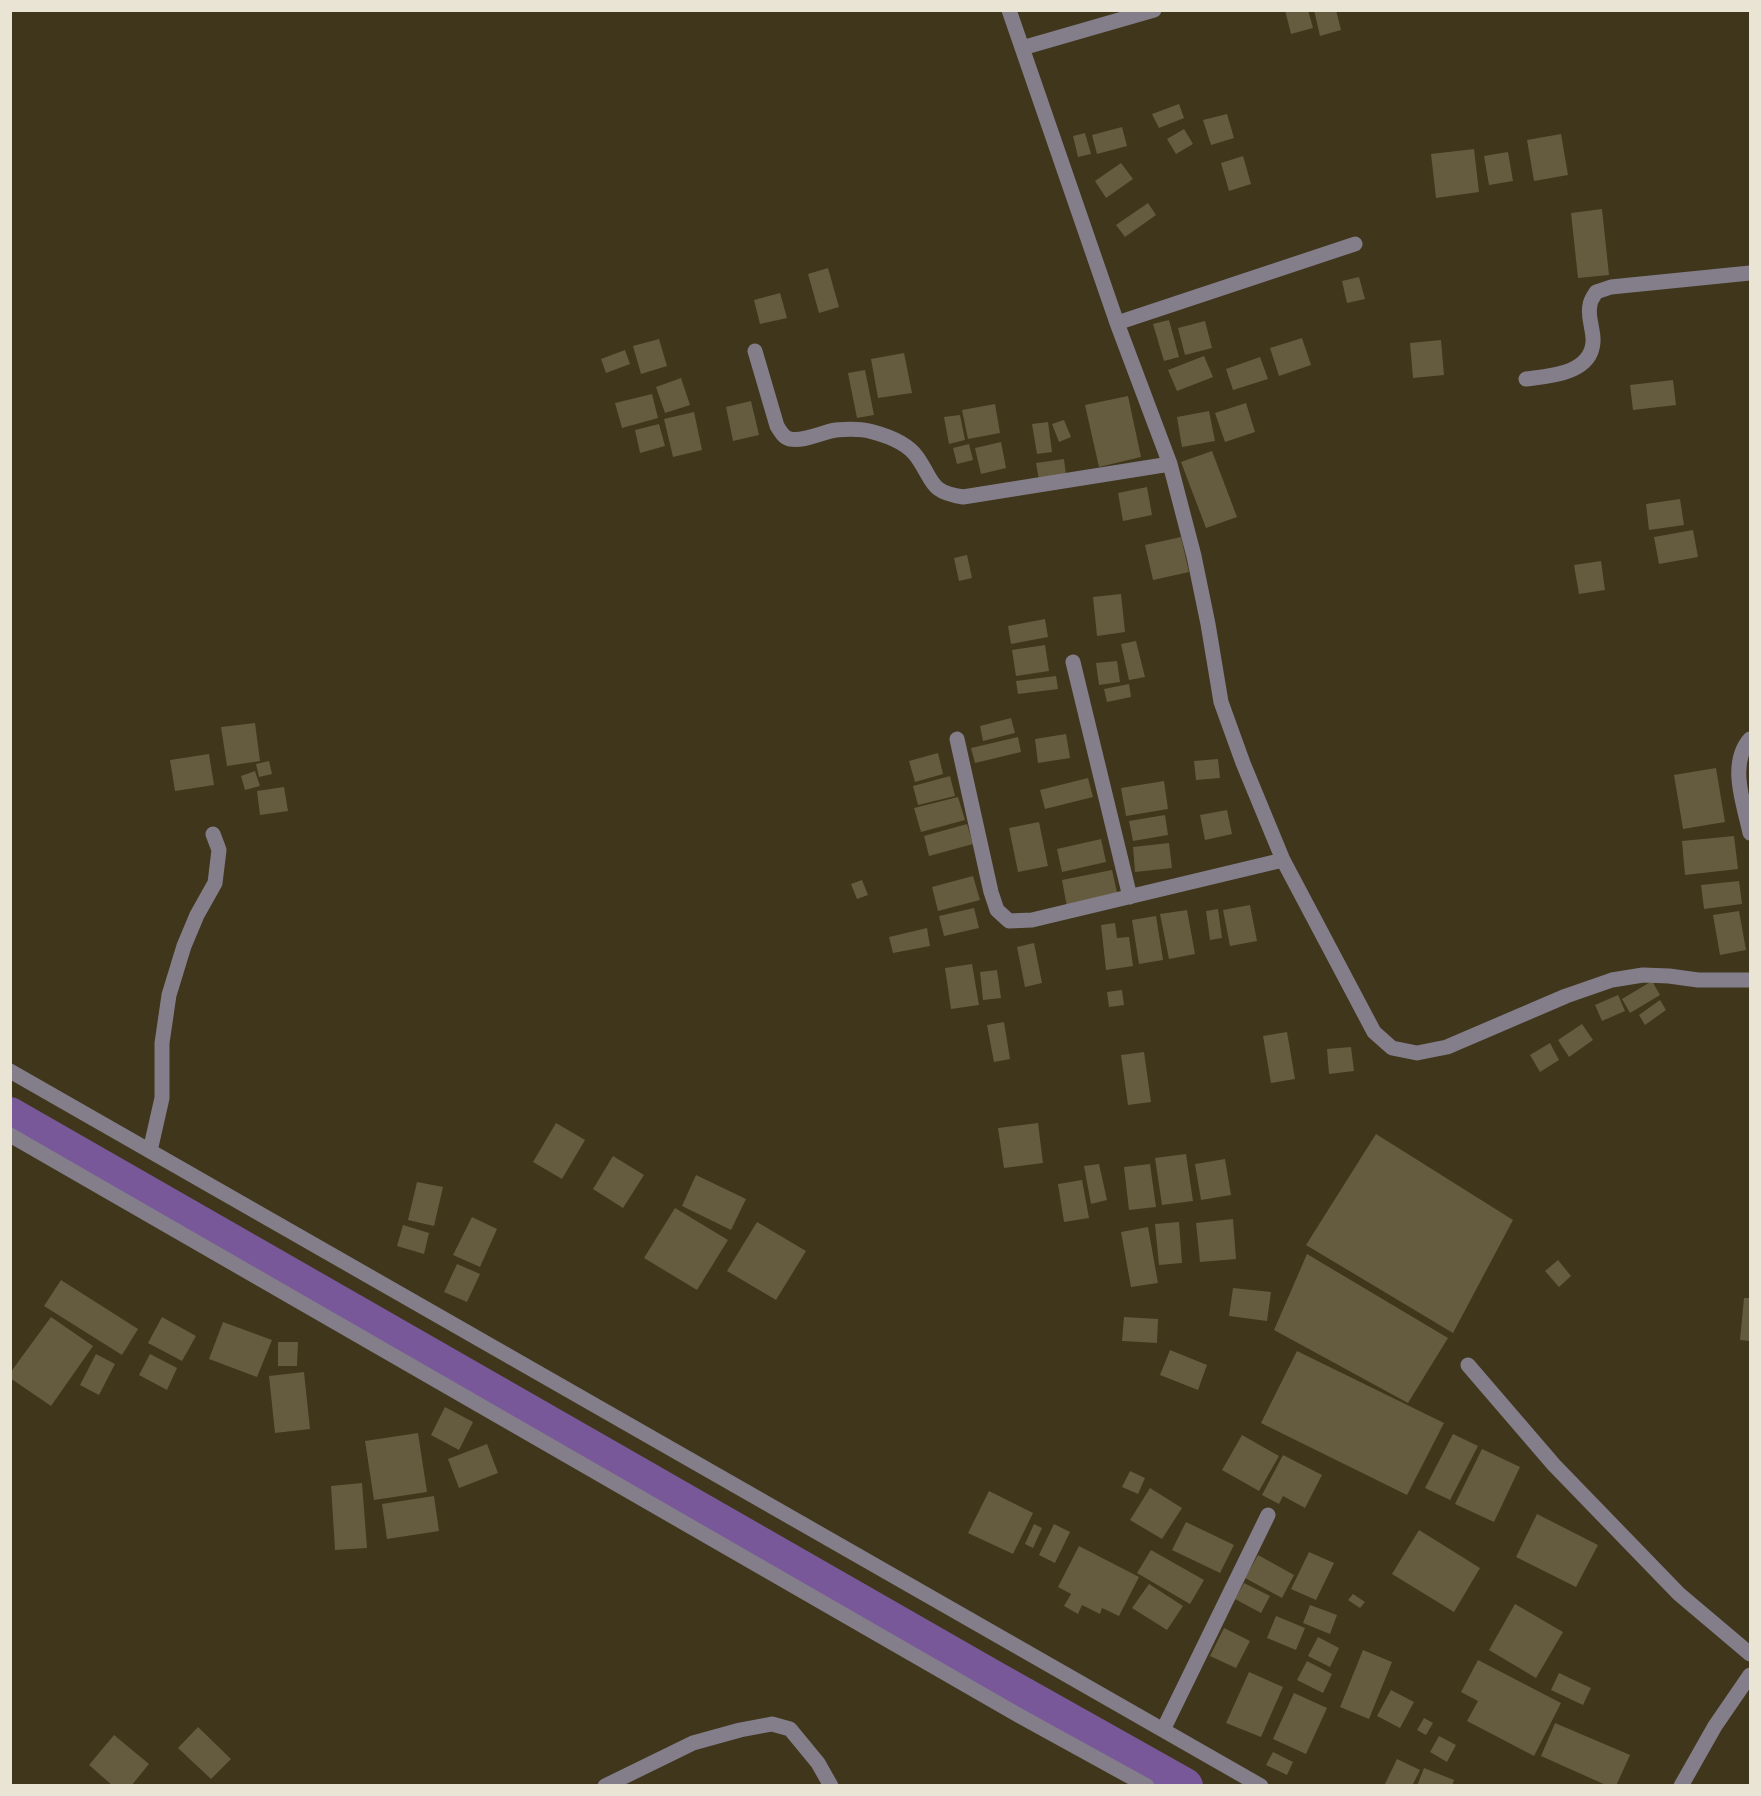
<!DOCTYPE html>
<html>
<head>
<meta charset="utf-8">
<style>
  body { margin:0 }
  #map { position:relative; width:1761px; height:1796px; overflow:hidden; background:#3f361b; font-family:"Titillium Web",sans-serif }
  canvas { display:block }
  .frame { position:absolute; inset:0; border:12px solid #eae4d4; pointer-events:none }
</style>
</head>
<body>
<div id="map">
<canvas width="1761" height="1796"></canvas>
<div class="frame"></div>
</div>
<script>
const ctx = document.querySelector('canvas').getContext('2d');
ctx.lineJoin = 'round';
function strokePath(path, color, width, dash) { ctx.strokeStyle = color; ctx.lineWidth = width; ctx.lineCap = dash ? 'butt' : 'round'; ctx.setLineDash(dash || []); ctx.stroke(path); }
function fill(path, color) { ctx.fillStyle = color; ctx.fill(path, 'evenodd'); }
const canal = new Path2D(`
  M10,1115L993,1678L1185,1786`);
const building = new Path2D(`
  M1285,10H1308L1313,28L1291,34Z
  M1314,10H1336L1341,30L1320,36Z
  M1179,104L1184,118L1159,128L1152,114Z
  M1227,114L1234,138L1211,145L1203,120Z
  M1122,127L1127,146L1097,154L1092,135Z
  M1184,129L1193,144L1176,154L1167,139Z
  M1085,133L1091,154L1078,157L1073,136Z
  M1561,134L1568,175L1534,181L1527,140Z
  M1474,149L1479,192L1436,198L1431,154Z
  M1508,152L1513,181L1489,185L1484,156Z
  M1243,156L1251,184L1229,191L1221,163Z
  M1121,163L1133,179L1106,198L1095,181Z
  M1148,203L1156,215L1125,237L1116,225Z
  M1602,209L1609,275L1578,278L1571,213Z
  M828,268L839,307L819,313L808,274Z
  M1359,277L1365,299L1347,303L1342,281Z
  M780,293L787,318L760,324L754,300Z
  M1169,320L1179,357L1164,361L1153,324Z
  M1205,321L1212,348L1185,355L1178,328Z
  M1302,338L1311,365L1279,376L1270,348Z
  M659,339L667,366L641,374L633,346Z
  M1441,340L1444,375L1413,378L1410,343Z
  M625,350L630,364L606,373L601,359Z
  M904,353L912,393L878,398L871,359Z
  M1204,356L1213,377L1177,391L1168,370Z
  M1260,357L1268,379L1233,390L1226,369Z
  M865,370L874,415L857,418L848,373Z
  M681,378L690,405L665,413L656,387Z
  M1673,380L1676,405L1633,410L1630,385Z
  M652,394L658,418L622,428L615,403Z
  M1128,396L1141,457L1099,467L1085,405Z
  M751,401L759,435L733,441L726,407Z
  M1246,403L1255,432L1225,442L1215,413Z
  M995,404L1000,433L968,439L962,410Z
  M1209,411L1215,441L1182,447L1177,417Z
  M694,412L702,450L673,457L664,419Z
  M960,415L965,440L949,444L944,417Z
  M1064,420L1071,437L1059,442L1052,424Z
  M1048,422L1052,452L1037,454L1032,424Z
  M659,424L665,446L640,453L635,430Z
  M1001,442L1006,468L981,474L975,448Z
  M969,444L973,460L957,464L953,448Z
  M1212,451L1237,517L1206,528L1181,462Z
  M1064,459L1066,475L1039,480L1036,463Z
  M1147,487L1152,515L1123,521L1118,493Z
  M1680,499L1684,525L1649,530L1646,504Z
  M1693,530L1698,557L1659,564L1654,537Z
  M1181,537L1189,572L1153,580L1145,545Z
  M967,555L972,578L959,581L954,558Z
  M1601,561L1605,590L1579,594L1574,565Z
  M1121,594L1125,632L1097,636L1093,597Z
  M1045,619L1048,637L1011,644L1008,626Z
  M1136,641L1145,677L1129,680L1121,644Z
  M1045,645L1049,671L1016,676L1012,650Z
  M1117,661L1120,682L1099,685L1096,663Z
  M1056,676L1058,689L1018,694L1016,681Z
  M1129,684L1131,697L1107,702L1104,689Z
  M1011,718L1015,733L983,741L980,726Z
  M255,723L260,761L227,766L221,727Z
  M1066,734L1070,758L1038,763L1035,739Z
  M1018,737L1021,752L975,763L971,748Z
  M938,753L943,774L915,782L909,761Z
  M209,754L214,785L175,791L170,760Z
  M1218,759L1220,778L1196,780L1194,761Z
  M269,761L272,774L259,777L256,764Z
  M1716,768L1725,822L1683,829L1674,775Z
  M255,771L260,786L245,790L241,776Z
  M950,776L955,796L918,805L913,786Z
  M1088,778L1093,797L1045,809L1040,790Z
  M1164,781L1168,809L1126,816L1121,788Z
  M284,787L288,811L260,815L257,791Z
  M958,797L965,820L921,832L914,808Z
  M1227,810L1232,834L1205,840L1200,815Z
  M1165,815L1168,835L1133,841L1129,821Z
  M1039,822L1048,866L1018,872L1009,828Z
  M967,824L973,844L929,856L924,836Z
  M1734,836L1738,869L1685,875L1682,841Z
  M1101,839L1106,862L1062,872L1057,849Z
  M1169,843L1172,868L1135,872L1133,847Z
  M1112,870L1118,897L1067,907L1062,880Z
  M973,876L980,900L938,911L932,887Z
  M862,880L868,895L857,899L851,884Z
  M1739,881L1742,904L1704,909L1701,885Z
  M1250,905L1257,941L1230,946L1223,910Z
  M974,908L979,928L944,936L939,916Z
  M1218,909L1222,938L1210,940L1206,911Z
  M1187,910L1195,954L1169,959L1160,914Z
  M1739,911L1746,950L1720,955L1713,915Z
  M1156,916L1163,960L1139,964L1132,920Z
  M1115,923L1117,938L1129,937L1133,966L1106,970L1101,925Z
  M927,928L930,946L893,953L889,937Z
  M1034,943L1042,983L1025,987L1017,947Z
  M972,964L979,1005L951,1009L945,968Z
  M997,970L1001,998L983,1000L980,972Z
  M1652,981L1660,995L1630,1013L1622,999Z
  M1122,990L1124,1005L1109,1007L1107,992Z
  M1618,995L1625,1011L1602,1021L1595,1005Z
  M1660,1000L1666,1010L1645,1025L1639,1015Z
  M1004,1022L1010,1059L994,1062L987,1025Z
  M1582,1024L1593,1040L1569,1057L1558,1040Z
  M1287,1032L1295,1079L1271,1083L1263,1036Z
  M1550,1043L1559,1060L1540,1072L1530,1055Z
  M1351,1047L1354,1071L1329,1074L1327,1049Z
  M1144,1052L1151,1102L1128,1105L1121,1055Z
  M556,1123L585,1140L562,1179L533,1162Z
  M1038,1123L1043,1163L1004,1168L998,1128Z
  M1376,1134L1513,1220L1453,1333L1306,1245Z
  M1186,1154L1193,1201L1162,1205L1155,1158Z
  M613,1156L644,1175L623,1208L593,1189Z
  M1225,1159L1231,1195L1201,1200L1195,1164Z
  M1099,1164L1107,1200L1091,1204L1084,1166Z
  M1150,1164L1156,1207L1129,1210L1124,1167Z
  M696,1175L746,1199L731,1230L682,1206Z
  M1082,1180L1089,1218L1064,1222L1058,1184Z
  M417,1182L443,1187L434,1226L408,1220Z
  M675,1208L728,1240L697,1290L644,1258Z
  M472,1217L497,1229L480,1267L453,1255Z
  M1233,1219L1236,1259L1200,1262L1196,1223Z
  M757,1222L806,1251L776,1300L727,1271Z
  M1179,1222L1182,1263L1159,1265L1155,1224Z
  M403,1225L429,1233L424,1254L397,1246Z
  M1148,1227L1158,1283L1131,1287L1121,1232Z
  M1307,1254L1448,1338L1408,1403L1274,1330Z
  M1558,1260L1571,1276L1559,1287L1545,1271Z
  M457,1264L480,1274L467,1302L444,1292Z
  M61,1280L138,1329L122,1355L44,1306Z
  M1233,1288L1271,1292L1267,1321L1229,1316Z
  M1744,1298H1750V1341L1740,1340Z
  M51,1317L93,1346L51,1406L10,1378V1373Z
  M162,1317L196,1336L182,1361L148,1343Z
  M1124,1317L1158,1319L1157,1343L1122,1341Z
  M223,1322L272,1340L257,1377L209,1359Z
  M278,1342H298L297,1366H278Z
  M1170,1350L1207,1365L1198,1390L1160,1375Z
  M1297,1351L1444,1423L1407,1495L1261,1423Z
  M96,1354L115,1364L99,1395L80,1385Z
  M150,1354L177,1368L167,1390L139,1375Z
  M304,1372L310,1429L275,1433L269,1376Z
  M445,1407L473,1422L459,1450L431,1435Z
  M418,1433L427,1492L374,1500L365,1441Z
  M1453,1434L1478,1446L1450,1500L1425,1488Z
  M1242,1435L1279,1456L1259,1491L1222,1470Z
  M487,1444L498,1473L459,1488L448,1459Z
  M1482,1449L1520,1467L1494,1522L1455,1504Z
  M1283,1455L1322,1475L1305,1508L1283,1496L1279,1504L1262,1495Z
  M1130,1471L1145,1478L1138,1494L1122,1487Z
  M362,1483L367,1548L335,1550L331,1486Z
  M1150,1488L1182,1508L1162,1539L1130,1520Z
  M989,1491L1033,1513L1013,1554L968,1533Z
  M434,1496L439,1531L387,1539L382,1504Z
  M1537,1514L1598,1545L1576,1587L1516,1557Z
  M1186,1522L1234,1545L1220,1573L1172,1550Z
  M1034,1524L1042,1528L1033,1548L1025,1544Z
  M1054,1524L1070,1532L1055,1563L1039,1555Z
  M1419,1530L1480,1568L1454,1612L1392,1574Z
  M1079,1546L1139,1577L1119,1616L1102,1608L1100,1614L1082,1605L1078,1614L1064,1606L1071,1594L1058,1587Z
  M1151,1550L1204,1580L1190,1604L1137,1573Z
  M1309,1552L1334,1563L1316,1600L1291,1589Z
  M1258,1555L1294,1575L1282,1598L1245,1578Z
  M1244,1583L1270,1596L1261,1613L1235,1599Z
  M1149,1584L1183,1606L1167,1630L1132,1608Z
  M1353,1594L1365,1602L1360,1608L1348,1600Z
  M1515,1604L1563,1632L1536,1678L1489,1650Z
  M1310,1605L1337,1615L1330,1634L1303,1623Z
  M1276,1616L1305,1628L1296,1650L1267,1638Z
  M1224,1628L1250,1641L1236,1668L1210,1656Z
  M1318,1637L1339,1648L1330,1667L1308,1656Z
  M1363,1650L1392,1662L1369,1719L1340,1707Z
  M1478,1660L1561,1703L1534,1756L1467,1721L1478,1701L1461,1692Z
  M1307,1661L1332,1674L1323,1693L1297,1680Z
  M1249,1672L1283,1687L1261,1737L1226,1723Z
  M1559,1673L1591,1688L1583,1705L1551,1690Z
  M1391,1690L1414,1702L1400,1728L1377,1716Z
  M1294,1693L1327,1708L1306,1754L1273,1739Z
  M1424,1718L1433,1723L1426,1735L1417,1730Z
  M1555,1723L1630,1755L1616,1786H1608L1541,1756Z
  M198,1727L231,1759L211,1779L178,1748Z
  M114,1735L149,1764L131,1786H113L89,1765Z
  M1439,1736L1456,1745L1447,1762L1430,1752Z
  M1273,1752L1293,1762L1287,1775L1266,1765Z
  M1397,1759L1420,1770L1412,1786H1384Z
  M1424,1768L1454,1780L1452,1786H1417Z`);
const minor = new Path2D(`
  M1009,10L1117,323L1170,464L1194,556L1208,624L1221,702L1243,763L1283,860L1374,1032L1392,1048L1417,1053L1447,1047L1566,996L1612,980L1643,975L1669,976L1698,980H1750
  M1022,48L1154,10
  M1117,323L1355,244
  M755,351L777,426C780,431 784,438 790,439C804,442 822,432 836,430C847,429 863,429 873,432C888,436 908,444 917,457C934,481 929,492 963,497L1170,464
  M1526,379C1549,376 1591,374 1593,342C1594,330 1587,317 1590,305C1590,301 1594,296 1596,292L1611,287L1750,273
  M1073,662L1130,897
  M957,739L991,892L997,910L1009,921L1032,920L1283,860
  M1750,739C1728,764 1744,804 1750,833
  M10,1071L1261,1786
  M10,1135L1018,1715L1147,1786
  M150,1151L162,1098V1043L169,995L184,946L197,915L215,883L219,850L213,834
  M1468,1365L1554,1465L1679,1594L1750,1654
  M1163,1730L1268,1515
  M605,1786L693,1743L740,1730L772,1724L790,1729L818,1763L831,1786
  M1681,1786L1715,1726L1750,1675`);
strokePath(canal, '#795899', 36);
fill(building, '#655c3f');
strokePath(minor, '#847e8b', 15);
</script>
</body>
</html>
